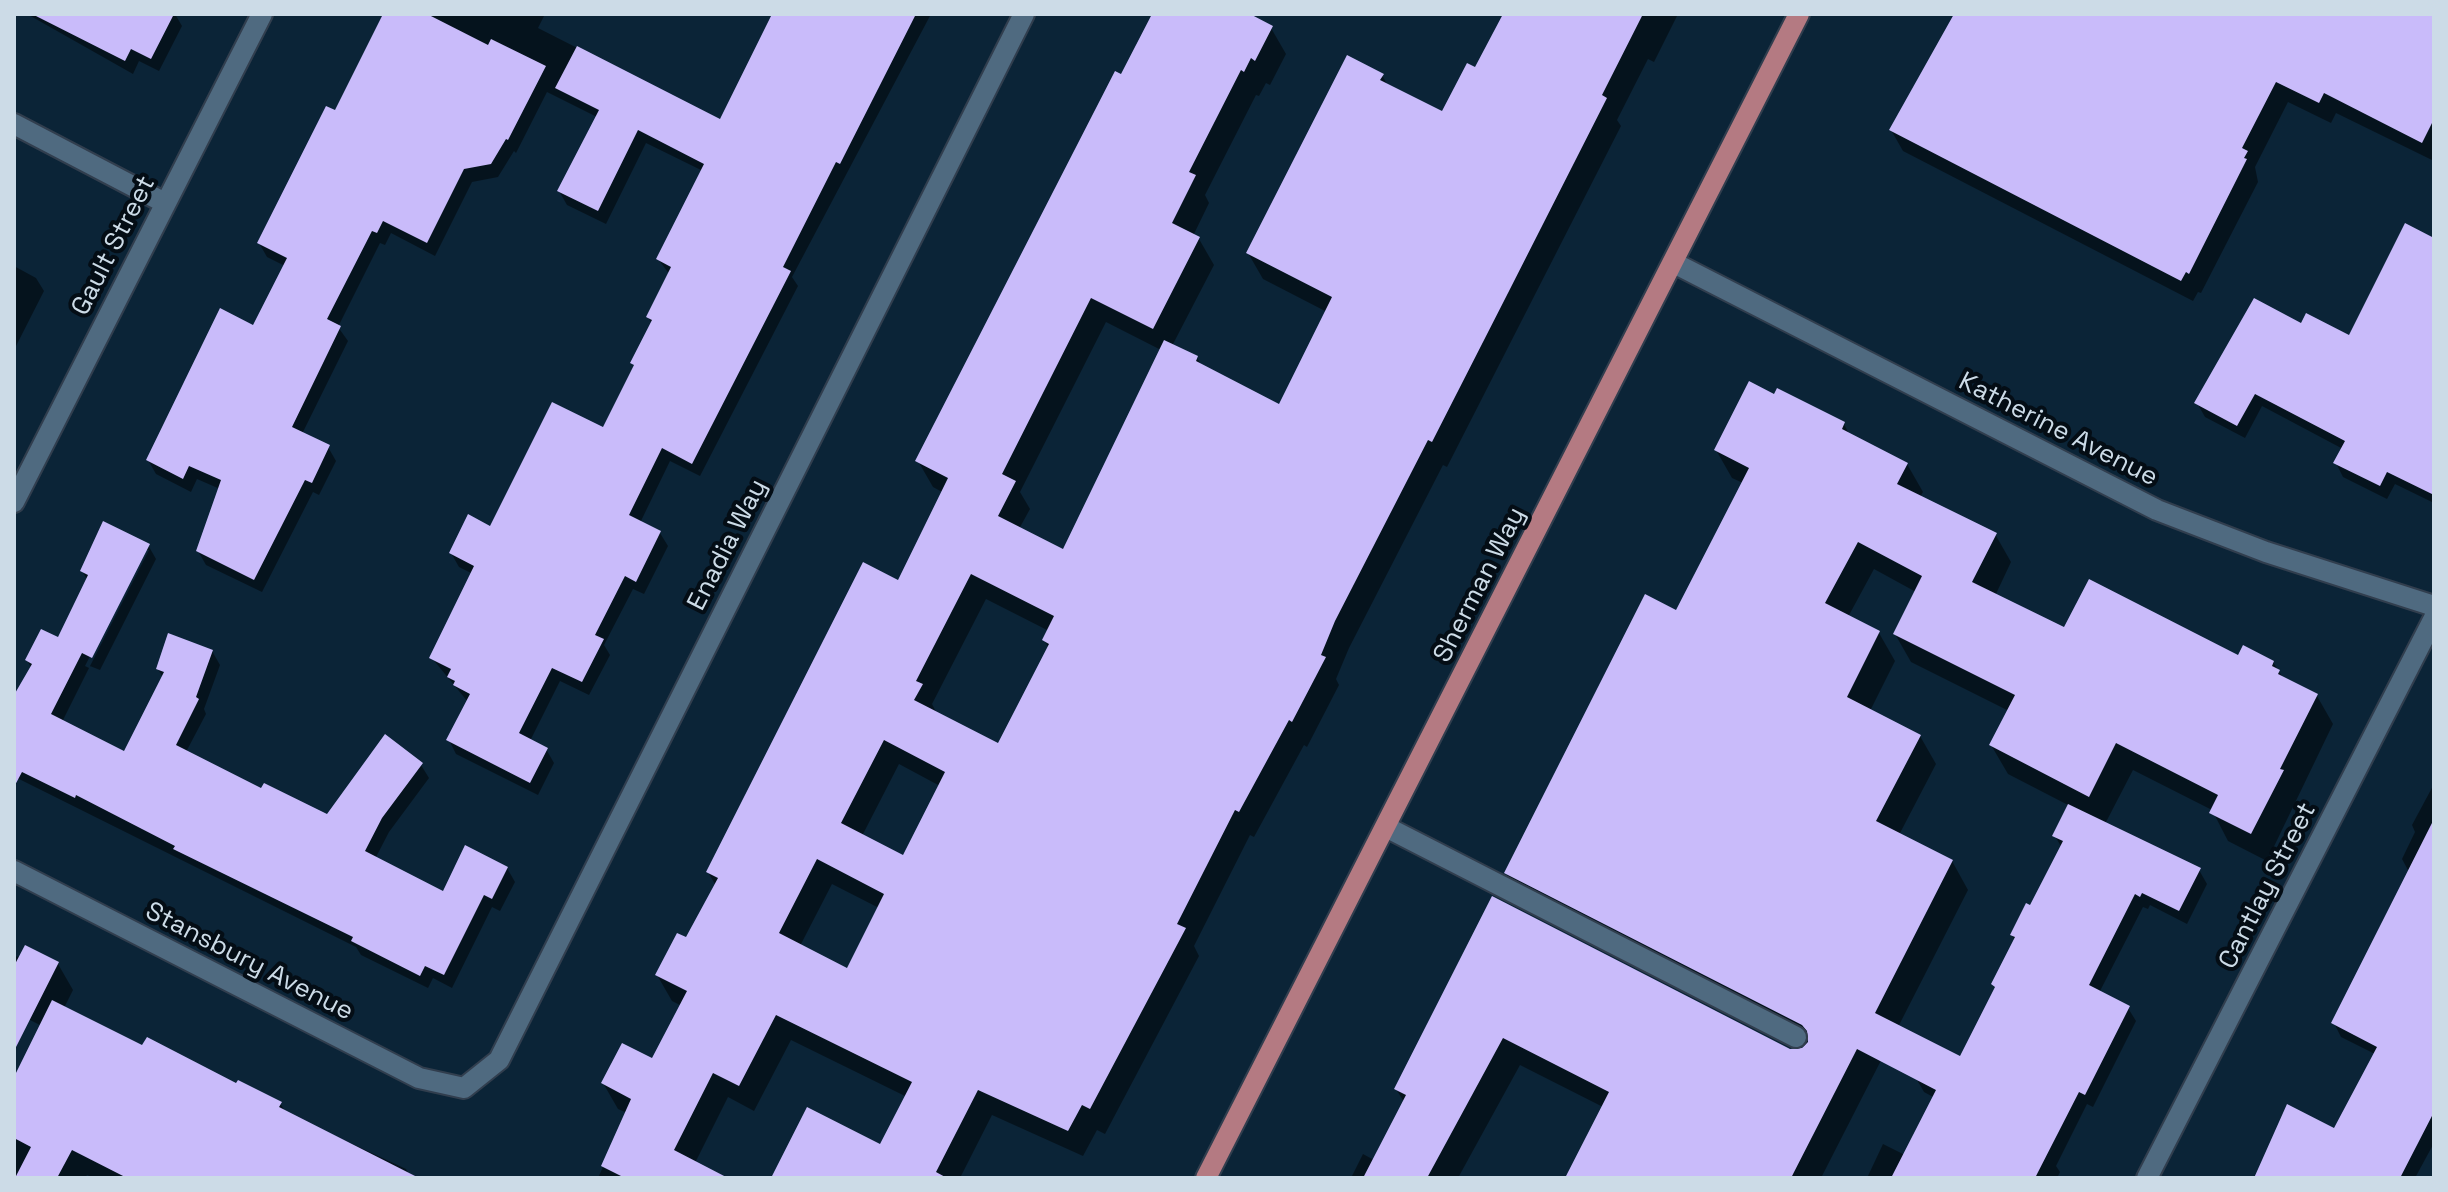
<!DOCTYPE html>
<html>
<head>
<meta charset="utf-8">
<style>
  body { margin:0 }
  #map { position:relative; width:2448px; height:1192px; overflow:hidden; background:#0b2437; font-family:"Space Grotesk",sans-serif }
  canvas { display:block }
  .frame { position:absolute; inset:0; border:16px solid #ccdbe7; pointer-events:none }
</style>
</head>
<body>
<div id="map">
<canvas width="2448" height="1192"></canvas>
<div class="frame"></div>
</div>
<script>
const ctx = document.querySelector('canvas').getContext('2d');
ctx.lineJoin = 'round';
function fill(path, color) { ctx.fillStyle = color; ctx.fill(path, 'evenodd'); }
function strokePath(path, color, width, dash) { ctx.strokeStyle = color; ctx.lineWidth = width; ctx.lineCap = dash ? 'butt' : 'round'; ctx.setLineDash(dash || []); ctx.stroke(path); }
function write(font, color, halo, rows, align = 'center') {
  ctx.font = font + ' "Space Grotesk",sans-serif'; ctx.lineWidth = 8; ctx.setLineDash([]); ctx.textBaseline = 'middle'; ctx.strokeStyle = halo; ctx.fillStyle = color; for (const [text, x, y, turn = 0] of rows) {
    ctx.save(); ctx.translate(x, y); ctx.rotate((+turn || 0) * Math.PI / 180); ctx.textAlign = isNaN(turn) ? turn : align; if (halo) ctx.strokeText(text, 0, 0); ctx.fillText(text, 0, 0); ctx.restore();
  }
}
const shadow = new Path2D(`
  M27,14H175L182,26L159,71L139,61L133,74Z
  M385,14H545L538,28L721,121L773,14H931L792,277L798,286L700,476L670,461L640,523L660,533L668,546L644,594L633,589L604,645L610,655L589,695L560,681L530,741L546,749L554,763L538,795L456,754L449,740L468,702L431,657L473,574L459,567L451,553L491,528L603,430L635,367L633,363L652,324L648,317L670,275L658,259L703,171L646,143L606,224L567,205L559,191L597,117L547,92L516,153L514,151L498,177L472,182L435,256L391,233L385,245L380,243L338,327L348,341L302,434L328,447L336,461L319,495L313,492L262,592L206,565L198,551L220,489L197,479L191,492L156,474L148,460L254,328L285,266L267,257L259,243L336,113Z
  M1154,14H1246L1271,28L1286,54L1270,85L1266,83L1259,96L1256,95L1205,195L1209,203L1193,236L1199,239L1214,265L1172,346L1197,358L1202,366L1280,406L1327,312L1263,279L1248,253L1382,75L1388,86L1443,114L1476,70L1504,14H1678L1654,62L1648,59L1617,120L1621,126L1522,320L1447,467L1443,465L1349,648L1336,679L1339,685L1307,747L1304,745L1254,837L1250,835L1194,946L1199,956L1105,1134L1097,1130L1083,1156L992,1115L960,1178H773L881,1147L907,1097L791,1040L754,1111L728,1097L695,1163L708,1178H598L627,1113L618,1109L603,1083L653,1061L682,1006L672,1001L657,975L687,940L716,886L708,872L899,583L944,493L933,487L918,461ZM1106,322L1161,350L1064,551L1019,529L1030,509L1020,492ZM986,599L1049,631L1044,640L1049,648L999,746L936,712L932,704ZM899,764L940,786L904,858L862,836ZM832,884L879,908L848,971L800,946Z
  M1956,14H2434V161L2336,113L2331,123L2288,102L2255,167L2258,182L2201,293L2198,292L2193,301L1903,151L1891,130Z
  M2434,240V503L2395,484L2387,499L2343,477L2336,463L2343,449L2262,406L2245,438L2205,417L2197,403L2301,326L2350,338Z
  M14,266L36,278L44,291L14,350Z
  M1844,424L1850,436L1907,464L1923,492L1920,497L1995,534L2011,562L1995,596L2065,630L2273,662L2283,678L2317,696L2333,724L2267,861L2228,841L2212,810L2133,770L2105,824L2199,870L2207,884L2187,924L2150,905L2148,909L2143,907L2099,993L2128,1008L2136,1021L2093,1107L2087,1104L2056,1166L2060,1172L2057,1178H1867L1883,1144L1905,1155L1935,1098L1924,1092L1916,1078L1961,1059L1996,990L1993,984L2015,941L2012,935L2031,908L2062,848L2055,836L2070,806L2008,774L1991,745L2009,711L1911,662L1895,634L1916,592L1874,569L1848,617L1879,633L1895,661L1870,711L1920,736L1936,764L1899,835L1952,861L1968,890L1821,1178H1567L1603,1107L1520,1065L1458,1178H1351L1363,1154L1374,1160L1404,1102L1396,1089L1493,899L1789,1050L1798,1052L1807,1046L1522,901L1506,873L1676,612L1743,483L1732,478L1716,450Z
  M148,545L156,559L100,670L90,666L62,722L124,754L163,678L158,669L212,651L220,665L204,709L206,714L186,752L262,791L327,817L421,765L429,778L389,832L375,859L443,894L507,868L515,882L500,911L492,907L452,988L433,978L428,988L361,955L356,947L15,777L14,707L32,669L27,660L59,640L88,581L82,571ZM144,550H149L89,668L85,666Z
  M2434,784V885L2409,872L2402,859L2415,832L2412,825Z
  M2399,890L2434,909V1143L2415,1178H2255L2334,1131L2375,1054L2341,1037L2334,1023L2380,934L2378,930Z
  M14,956L58,964L73,990L64,1008L143,1048L280,1103L286,1113L406,1169L411,1178H94L87,1175L85,1178H14V1081L42,1026L14,1012Z`);
const building = new Path2D(`
  M32,14H174L151,59L131,49L125,61Z
  M383,14H427L488,45L491,39L546,66L508,140L506,139L491,164L464,169L427,243L383,221L377,233L372,231L327,319L341,326L292,427L330,445L312,483L305,480L254,580L196,551L221,480L189,466L183,479L146,460L220,308L253,325L287,258L257,243L326,106L335,110Z
  M772,14H916L840,164L836,162L783,267L791,271L692,464L662,448L629,515L661,531L636,582L625,576L595,635L604,639L582,682L552,668L519,733L548,748L530,783L446,740L470,694L453,685L455,681L447,677L451,669L429,658L474,566L449,553L468,514L490,526L552,402L603,427L634,365L630,363L652,320L646,317L671,267L656,259L704,164L638,130L598,211L557,191L599,110L555,88L577,46L720,119Z
  M1152,14H1250L1273,26L1255,61L1251,58L1244,72L1241,70L1189,172L1196,175L1172,223L1200,237L1153,329L1091,298L1002,474L1016,481L998,516L1063,549L1164,340L1198,356L1196,361L1279,404L1332,297L1246,253L1347,55L1384,74L1380,80L1442,111L1467,63L1475,67L1503,14H1643L1602,95L1607,98L1508,293L1432,442L1428,440L1335,621L1321,655L1326,657L1292,722L1289,720L1239,812L1235,810L1177,924L1186,928L1090,1109L1082,1105L1068,1131L978,1090L936,1172L947,1178H771L807,1107L880,1144L912,1082L776,1015L739,1086L713,1073L674,1150L728,1178H625L601,1166L631,1099L601,1083L622,1043L652,1058L687,991L655,975L677,933L686,937L718,878L706,872L863,562L898,580L948,478L915,461L1115,71L1121,74ZM971,574L1054,616L1042,640L1049,644L998,743L914,700L923,684L916,681ZM884,740L945,772L903,855L841,823ZM817,859L884,894L847,968L779,933Z
  M1954,14H2434V119L2422,143L2324,93L2319,103L2276,82L2242,148L2248,151L2244,158L2247,159L2189,274L2186,272L2181,281L1889,130Z
  M2405,223L2434,238V495L2387,472L2380,486L2333,463L2345,441L2255,394L2237,426L2194,403L2254,298L2301,323L2306,313L2349,335Z
  M1749,381L1774,394L1777,388L1845,422L1842,429L1908,463L1897,484L1997,533L1972,582L2064,627L2089,579L2238,655L2243,645L2274,661L2272,666L2280,670L2278,674L2318,694L2280,769L2284,770L2251,834L2209,813L2218,795L2116,743L2089,797L1989,745L2015,695L1893,634L1922,576L1858,542L1825,603L1880,631L1847,697L1921,735L1876,821L1953,860L1875,1013L1960,1056L1995,987L1991,984L2015,937L2010,935L2026,903L2030,905L2063,841L2052,836L2068,804L2201,868L2179,911L2142,893L2140,897L2135,894L2089,985L2130,1006L2085,1095L2079,1092L2035,1178H1891L1936,1090L1857,1049L1791,1178H1565L1609,1092L1503,1038L1427,1178H1363L1406,1095L1394,1089L1492,896L1790,1049L1802,1048L1808,1042L1807,1031L1802,1025L1504,873L1645,594L1676,610L1749,468L1714,450Z
  M103,521L150,544L92,658L82,653L51,714L124,751L164,672L156,669L168,633L213,650L196,697L199,699L176,745L261,788L264,783L327,814L385,734L423,763L382,818L365,851L443,891L465,845L508,867L492,899L484,895L444,975L425,966L420,976L351,941L353,937L173,849L175,846L76,795L75,798L22,772L14,787V695L32,664L25,660L41,629L58,637L88,575L80,571Z
  M2434,819V1112L2400,1178H2254L2287,1104L2334,1128L2377,1047L2331,1023Z
  M25,945L59,962L14,1051V966Z
  M52,1000L142,1045L147,1037L236,1083L238,1080L282,1102L279,1107L419,1178H127L72,1150L57,1178H15L31,1147L14,1138V1077Z`);
const minor = new Path2D(`
  M14,124L165,203
  M1674,263L2157,510L2266,552L2434,606
  M14,502L262,14
  M1386,827L1796,1037
  M14,871L419,1078L464,1088L499,1060L1024,14
  M2147,1178L2434,618`);
const major = new Path2D(`
  M1206,1178L1799,14`);
const streetNames = [
  ["Gault Street",114,246,-63],
  ["Katherine Avenue",2058,430,27],
  ["Enadia Way",728,545,-63],
  ["Sherman Way",1480,585,-63],
  ["Cantlay Street",2268,886,-63],
  ["Stansbury Avenue",249,962,27]
];
fill(shadow, '#0007');
fill(building, '#c9bbfa');
strokePath(minor, '#313e4e', 24);
strokePath(major, '#313e4e', 24);
strokePath(minor, '#4f6a80', 20);
strokePath(major, '#b47a82', 20);
write('26px', '#ccdbe7', '#040d15', streetNames);
</script>
</body>
</html>
